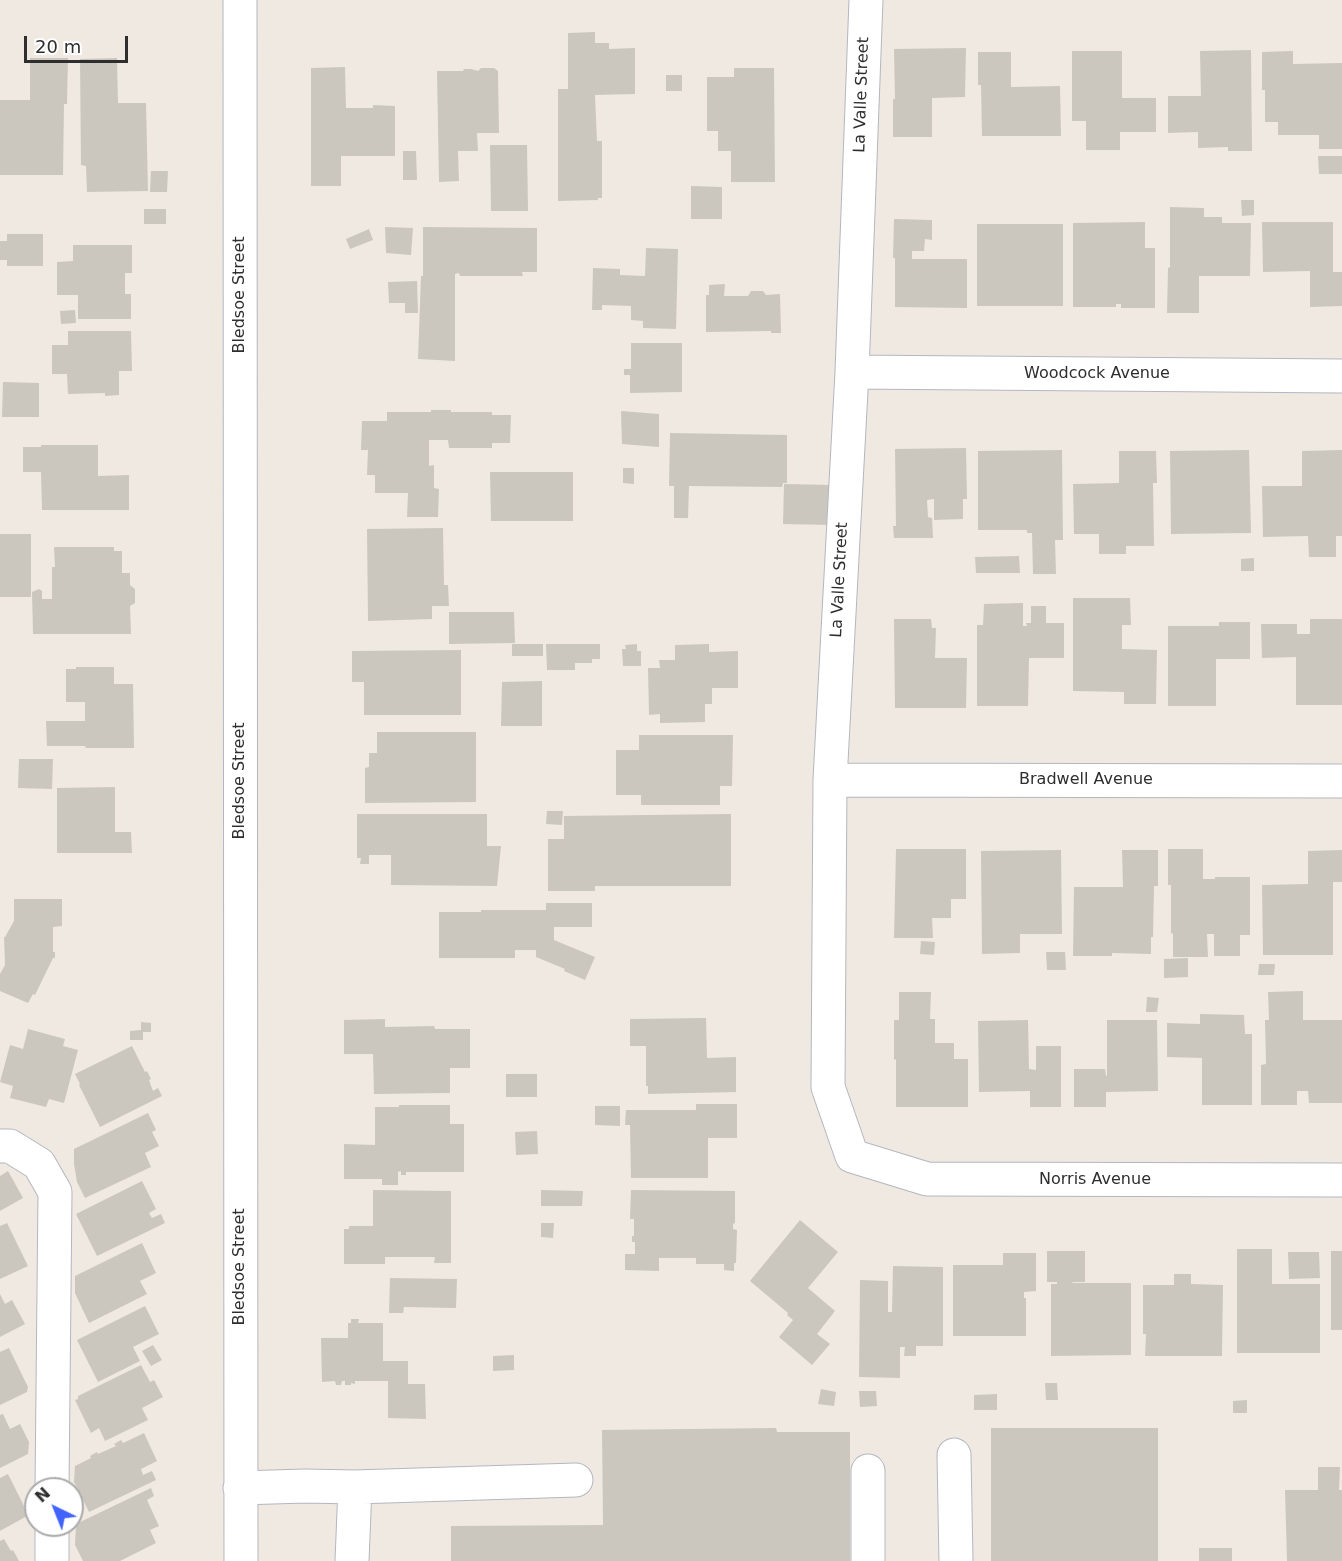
<!DOCTYPE html>
<html>
<head>
<meta charset="utf-8">
<style>
  body { margin:0 }
  #map { position:relative; width:1342px; height:1561px; overflow:hidden; background:#efe9e1; font-family:"DejaVu Sans",sans-serif }
  canvas { display:block }
  .north { position:absolute; left:24px; top:1477px; width:60px; height:60px; box-sizing:border-box; background:#fff; border:2px solid #ababab; border-radius:50%; rotate:317deg; font-size:16px; font-weight:700; line-height:24px; text-align:center; color:#2e2e2e }
  .north::after { content:''; display:block; margin:auto; width:21px; height:27px; background:#4264fb; clip-path:polygon(50% 0,100% 100%,50% 72%,0 100%) }
  .scale { position:absolute; left:24px; top:36px; width:104px; height:27px; box-sizing:border-box; border:3px solid #2e2e2e; border-top:0; padding-left:8px; font-size:18px; line-height:21px; white-space:nowrap; color:#2e2e2e; -webkit-text-stroke:4px #fff; paint-order:stroke }
</style>
</head>
<body>
<div id="map">
<canvas width="1342" height="1561"></canvas>
<div class="north">N</div>
<div class="scale">20 m</div>
</div>
<script>
const ctx = document.querySelector('canvas').getContext('2d');
ctx.lineJoin = 'round';
function fill(path, color) { ctx.fillStyle = color; ctx.fill(path, 'evenodd'); }
function strokePath(path, color, width, dash) { ctx.strokeStyle = color; ctx.lineWidth = width; ctx.lineCap = dash ? 'butt' : 'round'; ctx.setLineDash(dash || []); ctx.stroke(path); }
function write(font, color, halo, rows, align = 'center') {
  ctx.font = font + ' "DejaVu Sans",sans-serif'; ctx.lineWidth = 5; ctx.setLineDash([]); ctx.textBaseline = 'middle'; ctx.strokeStyle = halo; ctx.fillStyle = color; for (const [text, x, y, turn = 0] of rows) {
    ctx.save(); ctx.translate(x, y); ctx.rotate((+turn || 0) * Math.PI / 180); ctx.textAlign = isNaN(turn) ? turn : align; if (halo) ctx.strokeText(text, 0, 0); ctx.fillText(text, 0, 0); ctx.restore();
  }
}
const building = new Path2D(`
  M595,32V43H609V49L635,48V94L595,95L597,141H602V198H598V200L558,201V89H568V33Z
  M966,48L965,97L932,98V137H893V99H895L894,49Z
  M1251,50L1252,151H1228V147L1198,148V132L1168,133V96H1201L1200,51Z
  M1072,51H1122V98H1156V132H1120V150H1086V121H1072Z
  M1293,51V64L1342,63V149H1319V135H1278V122H1265V90H1262V52Z
  M978,52H1011V87L1060,86L1061,136H982L981,85H978Z
  M30,58H68L67,104H64L63,175H0V100H30Z
  M117,58L118,103H146L148,191L87,192L86,166L81,165L80,59Z
  M345,67L346,108H373V105L395,106V156H341V186H311V68Z
  M481,68H494L498,71L499,133H477L478,151H458L459,181L439,182L437,71H463L464,69H471L478,71Z
  M734,68H774L775,182H731V151H718V131H707V77H734Z
  M666,75H682V91H666Z
  M490,145H527L528,211H491Z
  M403,151H416L417,180H403Z
  M1318,156H1342V174H1319Z
  M151,171H168L167,192H150Z
  M691,186L722,187V219H691Z
  M1241,200H1254V215L1242,216Z
  M1170,207L1204,208V217H1222V223H1251L1250,276H1199V313H1167L1168,268L1170,267Z
  M144,209H166V224H144Z
  M894,219L932,220V240L925,239L924,251H912V259H967V308L895,307V258H893Z
  M1145,222V248H1155V308H1121V304H1116V307H1073V223Z
  M1262,222H1333V272H1342V306L1310,307V271L1263,272Z
  M977,224H1063V306H977Z
  M385,227L413,228L411,255L386,253Z
  M423,227L537,228V272H522L523,276H460L459,273L455,274V361L418,359L421,276H423Z
  M369,229L373,240L350,249L346,239Z
  M7,234H43V266H7V260H0V241H7Z
  M73,245H132V273H125V294H131V319H78V295H57V262L73,261Z
  M646,248L678,249L676,329L643,328V321L631,320V306L602,305V310H592L593,268L620,269V275L645,276Z
  M417,281L418,313H405V303H389L388,282Z
  M725,284L724,296H748L751,291H763L766,295L780,294L781,333H771V331L706,332V295H709V285Z
  M75,310L76,323L61,324L60,311Z
  M68,331H131L132,371H119V395L105,396V393L68,394L67,374H52V345H68Z
  M631,343H682V392L630,393V375H624V369H631Z
  M3,382L39,383V417H2Z
  M431,410H451V412H492V415H511L510,443H492V448H449L448,440H429V466L434,465V488L439,489L438,517H407L408,493H375V475H367L368,450H361L362,421H387V412H431Z
  M621,411L659,414V447L622,444Z
  M670,433L787,435V483H783L782,487L689,486L688,518H674V486H669Z
  M41,445H98V476L129,475V510H42L41,472H23V447H41Z
  M966,448L967,499H963V519L934,520V499L927,500L928,517L932,518L933,538H894L893,526H896L895,449Z
  M1062,450L1063,540H1055L1056,574H1033L1032,533H1027V530H978V451Z
  M1249,450L1251,533L1171,534L1170,451Z
  M1342,450V536H1336V557H1309L1308,536L1263,537L1262,486H1302V451Z
  M1119,451H1156L1157,483H1153L1154,546H1126V554H1099V534H1074L1073,484L1119,483Z
  M623,468H634V484L623,483Z
  M490,472H573V521H491Z
  M784,484L832,485L831,525L783,524Z
  M443,528L444,585H448L449,606H432V619L368,621L367,529Z
  M0,534H31V597H0Z
  M54,547H114V551H122V573H130V585L135,589V603L130,606L131,634H33L32,592L39,589L42,591V599H52V567H55Z
  M1019,556L1020,573H976L975,557Z
  M1254,558V571H1241V559Z
  M1073,598H1130L1131,625H1122V649L1157,650L1156,704H1124V692L1073,691Z
  M1023,603V626H1027L1026,623H1031V606H1046V623H1064V658H1029L1028,706H977V625H983L984,604Z
  M449,612H514L515,643L449,644Z
  M894,619H931L932,628H936L935,658H967L966,708H895Z
  M1310,619H1342V705H1296V657L1262,658L1261,624H1297V634H1310Z
  M1219,622H1250V659H1216V706H1168V626H1219Z
  M512,644H543V656H512Z
  M546,644H600V659H592V663H575V670H547Z
  M637,644V651H641V666H623L622,649H626L625,645Z
  M709,644V652L738,651V688H712V704H705V722L660,723V714L649,715L648,668H660L659,660H675V645Z
  M461,650V715H364V682H352V651Z
  M76,667H114V684H133L134,748H86L85,746H47L46,721H85V702H66V669H76Z
  M542,681V726H501L502,682Z
  M377,732H476V802L365,803V768L369,767V753H377Z
  M639,735H733L732,786H720V805H641V795H616V750H639Z
  M19,759H53L52,789L18,788Z
  M115,787V832H131L132,853H57V788Z
  M547,811H563L562,825L546,824Z
  M357,814H487V846H501L497,886L391,885V855H369V864H360L361,858H357Z
  M731,814V886H595V891H548V839H564V816Z
  M896,849H966V899H951V918H932L933,938H894Z
  M1168,849H1203V879H1215V877H1250V935H1240V956H1214V934H1207L1208,957H1173V934L1171,933V885H1168Z
  M1061,850L1062,934H1020V953L982,954L981,851Z
  M1122,850H1158V886H1154L1153,937H1151V954L1112,953V956H1073L1074,887H1123Z
  M1342,850V882H1333V955H1263L1262,885L1308,884V851Z
  M14,899H62V926L53,927V952H55V958H53L35,995L33,994L28,1003L0,991V974L5,965L4,937H5L14,921Z
  M546,903H592V927H554V940L595,957L585,980L564,971L565,969L536,957V950H515V958H439V912H481V910H546Z
  M921,941L935,942L934,955L920,954Z
  M1046,952H1065L1066,970H1047Z
  M1188,958V977L1164,978V959Z
  M1259,964H1275L1274,975H1258Z
  M1303,991V1020H1342V1103H1309L1308,1091H1297V1105H1261V1065L1266,1064L1265,1020H1269L1268,992Z
  M899,992H931L930,1019H935V1043H954V1059H968V1107H896V1059L894,1060V1020H899Z
  M1147,997L1159,998L1157,1012H1146Z
  M1200,1014L1244,1015L1245,1034H1252V1105H1202V1058L1167,1057V1023L1200,1024Z
  M706,1018L707,1058L736,1057V1092L648,1094V1086H646V1046H630V1019Z
  M385,1019V1027L434,1026L435,1029H470V1068H450V1093L374,1094L373,1054H344V1020Z
  M1028,1020L1029,1069L1036,1070V1046H1061V1107H1030V1091L979,1092L978,1021Z
  M1107,1020H1157L1158,1091L1106,1092V1107H1074V1069H1105L1106,1076H1107Z
  M141,1022L151,1023V1032H143V1040H130V1031L141,1030Z
  M28,1029L65,1039L63,1046L78,1050L64,1103L49,1099L46,1107L10,1098L13,1086L0,1082L10,1045L23,1049Z
  M132,1046L145,1072L147,1071L151,1079L149,1080L153,1091L158,1088L162,1096L100,1127L79,1085L80,1084L75,1074Z
  M506,1074H537V1097H506Z
  M696,1104H737V1138H708V1178H631L630,1125H625L626,1110H696Z
  M399,1105H450V1124H464V1172H406V1175H401V1171L398,1172V1185H382V1179H344V1144L375,1145V1107H399Z
  M595,1106H620V1126L595,1125Z
  M148,1113L156,1130L152,1132L159,1146L145,1153L151,1167L85,1198L77,1182L74,1164V1149Z
  M537,1131L538,1154L516,1155L515,1132Z
  M8,1171L23,1198L0,1211V1176Z
  M142,1181L156,1209L149,1213L152,1218L161,1214L165,1223L97,1256L76,1214Z
  M373,1190L451,1191V1263H434L435,1257H385V1264H344V1229H349V1226H373Z
  M541,1190L583,1191L582,1206H541Z
  M631,1190L735,1191V1223L733,1224V1229L737,1230L736,1263H734V1271L724,1270V1264H696V1258H659V1271L625,1270V1254H635V1242H632V1236H634V1219H630Z
  M800,1220L838,1252L808,1288L835,1311L817,1334L830,1344L812,1365L779,1337L793,1320L787,1315L788,1313L750,1281Z
  M7,1223L28,1266L0,1279V1226Z
  M541,1223H554L553,1238L541,1237Z
  M142,1243L156,1273L140,1281L147,1294L89,1323L75,1293V1276Z
  M1237,1249H1272V1284H1320V1353H1237Z
  M1047,1251H1085V1282H1072L1073,1283H1131V1355L1051,1356V1284H1057V1282H1047Z
  M1331,1251H1342V1330H1331Z
  M1288,1252H1319L1320,1278L1289,1279Z
  M1003,1253H1036V1291L1024,1292V1298H1026V1336H953V1265H1003Z
  M893,1266L943,1267V1346H916V1356H904L905,1347H900V1378L859,1377L860,1280L888,1281V1312H892Z
  M1174,1274H1191V1284L1223,1285L1222,1356H1145L1146,1334H1143V1285H1174Z
  M390,1278L457,1279L456,1308L404,1307L403,1313H389Z
  M0,1294L5,1304L12,1300L25,1324L0,1337Z
  M145,1306L159,1334L133,1347L140,1361L98,1382L77,1340Z
  M351,1319H359L358,1323H383V1361H408V1384H425L426,1419L388,1418V1381H355V1384L351,1383V1385H345V1381H342L341,1385H336L335,1381L322,1382L321,1338H348V1323H351Z
  M153,1345L162,1360L151,1366L142,1351Z
  M9,1348L28,1387L27,1392L0,1405V1352Z
  M514,1355V1370L493,1371V1356Z
  M141,1365L150,1382L154,1380L163,1397L142,1408L148,1420L105,1441L99,1428L91,1433L75,1400L78,1399V1396Z
  M1045,1383H1057L1058,1400H1046Z
  M821,1389L836,1392L834,1406L818,1404Z
  M859,1391H876L877,1406L860,1407Z
  M997,1394V1410H974V1395Z
  M1247,1400V1413H1233V1401Z
  M3,1414L10,1429L20,1424L29,1442L28,1454L0,1468V1415Z
  M776,1428L777,1432H850V1561H451V1526L603,1525L602,1430Z
  M991,1428H1158V1561H991Z
  M144,1433L157,1461L141,1469L143,1475L152,1471L156,1480L89,1512L74,1482L75,1466L91,1458L90,1456L97,1452L98,1454L116,1446L114,1444L121,1440L123,1443Z
  M1318,1467H1340L1339,1490H1342V1561H1287L1285,1490H1318Z
  M8,1474L23,1504L27,1516L0,1531V1478Z
  M151,1488L154,1496L147,1500L159,1526L150,1530L156,1543L120,1561H83L75,1545L76,1524Z
  M4,1539L11,1551L13,1550L19,1561H0V1541Z
  M1199,1548H1232V1561H1199Z`);
const minor = new Path2D(`
  M240,0L241,1561
  M866,0L852,372L830,780L828,1087L852,1156L927,1179L1342,1180
  M852,372L1342,376
  M830,780L1342,781
  M0,1146H10L39,1164L55,1192L52,1489
  M954,1455L956,1561
  M240,1488L305,1486L355,1487
  M52,1561V1525
  M352,1561L355,1487L576,1480
  M868,1561V1471`);
const streetNames = [
  ["La Valle Street",862,95,-88],
  ["Bledsoe Street",240,295,-90],
  ["Woodcock Avenue",1097,374],
  ["La Valle Street",840,580,-87],
  ["Bradwell Avenue",1086,780],
  ["Bledsoe Street",240,781,-90],
  ["Norris Avenue",1095,1180],
  ["Bledsoe Street",240,1267,-90]
];
fill(building, '#cbc7bf');
strokePath(minor, '#b4b7c1', 35);
strokePath(minor, '#fff', 33);
write('16px', '#2e2e2e', '#fff', streetNames);
</script>
</body>
</html>
